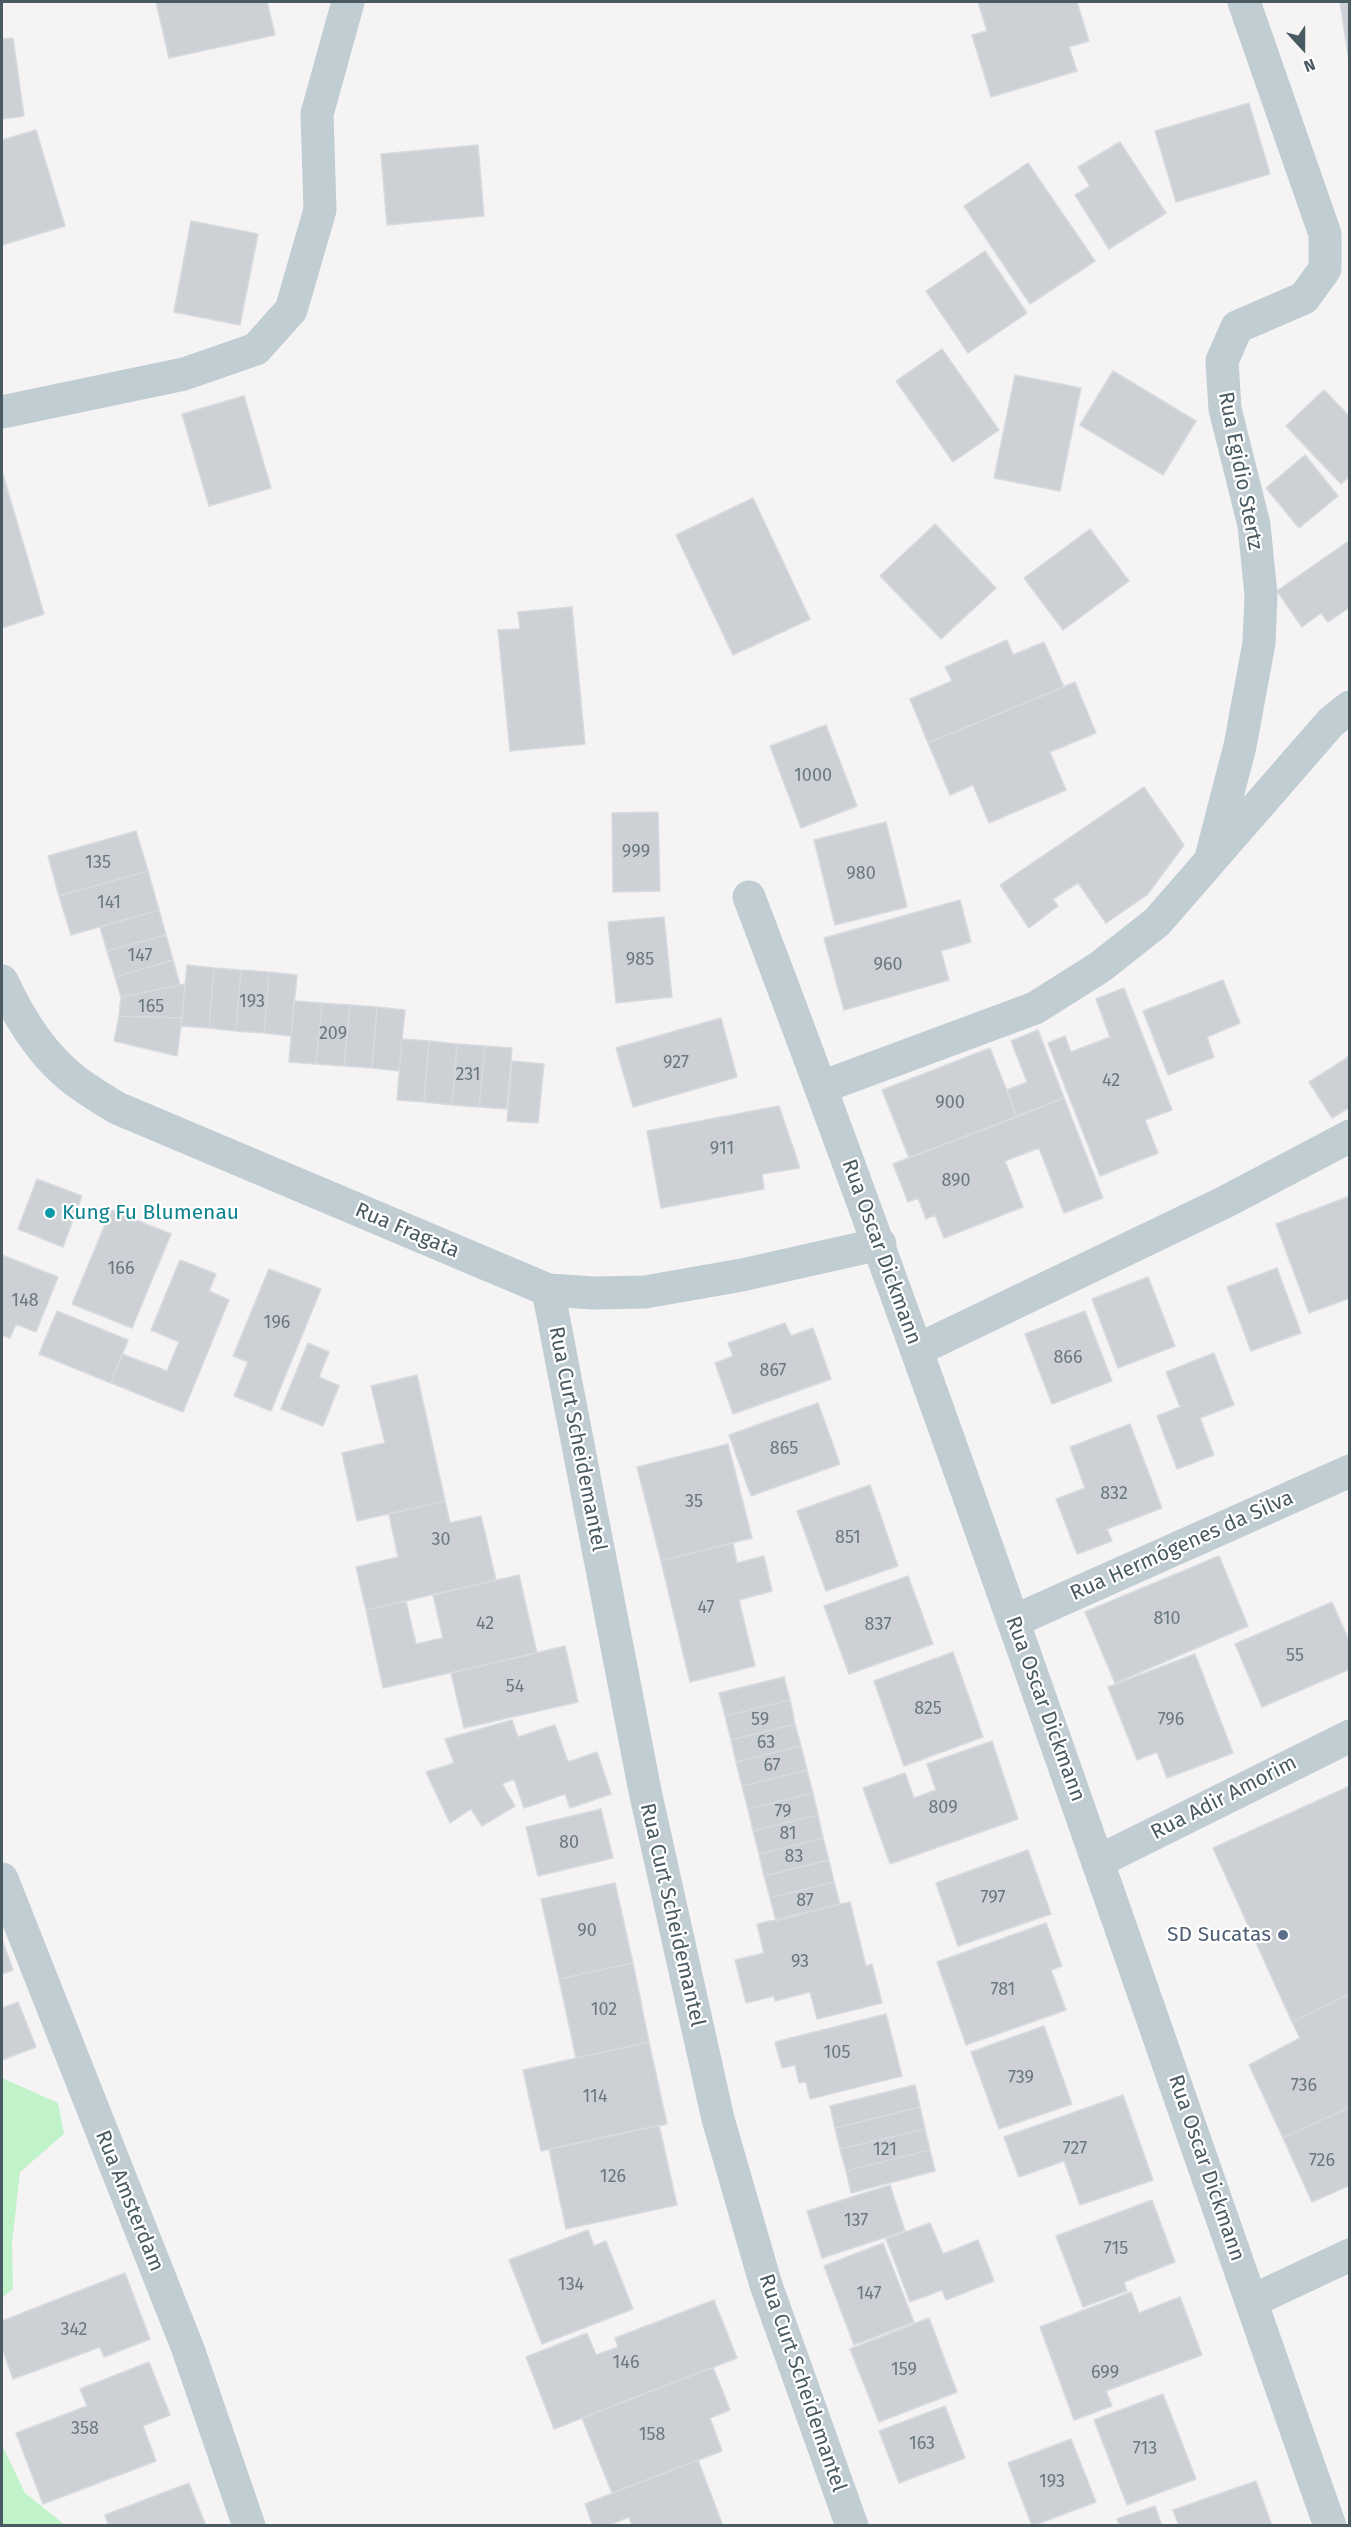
<!DOCTYPE html>
<html>
<head>
<meta charset="utf-8">
<style>
  body { margin:0 }
  #map { position:relative; width:1351px; height:2527px; overflow:hidden; background:#f5f3f3; font-family:"Fira Sans",sans-serif }
  canvas { display:block }
  .frame { position:absolute; inset:0; border:3px solid #495a62; pointer-events:none }
  .north { position:absolute; left:1273px; top:18px; width:60px; height:60px; -webkit-text-stroke:4px #fff; paint-order:stroke; rotate:159deg; font-size:16px; font-weight:700; line-height:24px; text-align:center; color:#495a62 }
  .north::after { content:''; display:block; margin:auto; width:21px; height:27px; background:#495a62; clip-path:polygon(50% 0,100% 100%,50% 72%,0 100%) }
</style>
</head>
<body>
<div id="map">
<canvas width="1351" height="2527"></canvas>
<div class="frame"></div>
<div class="north">N</div>
</div>
<script>
const ctx = document.querySelector('canvas').getContext('2d');
ctx.lineJoin = 'round';
function fill(path, color) { ctx.fillStyle = color; ctx.fill(path, 'evenodd'); }
function strokePath(path, color, width, dash) { ctx.strokeStyle = color; ctx.lineWidth = width; ctx.lineCap = dash ? 'butt' : 'round'; ctx.setLineDash(dash || []); ctx.stroke(path); }
function write(font, color, halo, rows, align = 'center') {
  ctx.font = font + ' "Fira Sans",sans-serif'; ctx.lineWidth = 4.5; ctx.setLineDash([]); ctx.textBaseline = 'middle'; ctx.strokeStyle = halo; ctx.fillStyle = color; for (const [text, x, y, turn = 0] of rows) {
    ctx.save(); ctx.translate(x, y); ctx.rotate((+turn || 0) * Math.PI / 180); ctx.textAlign = isNaN(turn) ? turn : align; if (halo) ctx.strokeText(text, 0, 0); ctx.fillText(text, 0, 0); ctx.restore();
  }
}
const green = new Path2D(`
  M2,2078L58,2103L64,2134L20,2172L12,2243L13,2289L2,2298Z
  M2,2445L25,2493L65,2525H2Z`);
const building = new Path2D(`
  M156,2H267L275,35L169,58Z
  M978,2H1077L1089,41L1069,47L1077,71L991,97L972,35L987,31Z
  M1340,2H1350V68Z
  M13,38L24,116L2,119V39Z
  M1249,103L1270,174L1176,202L1155,131Z
  M36,130L65,226L2,245V140Z
  M1120,142L1166,213L1109,249L1075,195L1090,186L1078,167Z
  M478,145L484,216L387,225L381,154Z
  M1028,163L1095,261L1030,304L964,206Z
  M191,221L258,234L240,325L174,312Z
  M985,251L1027,313L968,353L926,291Z
  M942,349L999,430L953,462L896,381Z
  M1113,371L1196,421L1163,475L1080,425Z
  M1015,375L1081,388L1060,491L994,478Z
  M1324,390L1350,417V476L1341,484L1286,426Z
  M244,396L271,488L209,506L182,414Z
  M1305,455L1338,496L1299,528L1266,488Z
  M2,471L44,614L2,628Z
  M753,498L810,619L733,655L676,535Z
  M935,524L996,588L941,639L880,576Z
  M1090,529L1129,581L1063,630L1024,578Z
  M1350,540V607L1328,622L1321,613L1302,627L1277,591Z
  M572,607L585,744L510,751L498,630L520,629L518,612Z
  M1007,640L1013,655L1044,642L1064,687L928,743L910,699L952,681L945,667Z
  M1075,682L1096,733L1050,752L1066,790L989,823L973,785L950,795L928,743Z
  M826,725L857,806L801,828L770,746Z
  M1144,787L1184,845L1147,895L1106,923L1078,883L1053,899L1058,906L1029,928L1000,885Z
  M658,812L660,891L613,892L612,813Z
  M886,822L907,907L835,925L814,840Z
  M136,831L148,871L59,896L48,856Z
  M148,871L159,910L71,935L59,896Z
  M960,900L971,942L941,951L949,980L844,1010L824,938Z
  M159,910L166,935L107,951L100,927Z
  M664,917L672,997L616,1003L608,922Z
  M166,935L173,960L115,977L107,951Z
  M173,960L180,985L121,997L115,977Z
  M187,965L214,968L209,1028L181,1026Z
  M214,968L241,970L236,1031L209,1028Z
  M241,970L269,972L264,1033L236,1031Z
  M269,972L297,975L291,1036L264,1033Z
  M1223,980L1240,1023L1207,1037L1214,1057L1168,1075L1143,1011Z
  M185,984L182,1018L119,1016L121,997Z
  M1124,988L1172,1110L1145,1120L1158,1153L1100,1176L1048,1043L1065,1036L1071,1052L1110,1037L1096,999Z
  M294,1001L322,1003L316,1064L289,1062Z
  M322,1003L350,1005L344,1066L316,1064Z
  M350,1005L377,1007L372,1068L344,1066Z
  M377,1007L405,1010L399,1071L372,1068Z
  M119,1016L182,1018L177,1056L114,1041Z
  M721,1018L737,1077L633,1107L616,1048Z
  M1038,1030L1064,1098L1017,1117L1007,1090L1027,1082L1011,1041Z
  M402,1039L429,1041L424,1102L397,1100Z
  M429,1041L457,1044L452,1105L424,1102Z
  M457,1044L485,1046L479,1107L452,1105Z
  M485,1046L512,1048L507,1109L479,1107Z
  M990,1048L1017,1117L909,1158L882,1090Z
  M1350,1056V1107L1332,1118L1309,1082Z
  M512,1061L544,1064L538,1123L507,1121Z
  M1064,1098L1103,1198L1064,1213L1039,1148L1005,1161L1023,1207L944,1238L935,1215L926,1219L918,1198L908,1202L893,1164Z
  M779,1106L800,1168L762,1174L764,1189L661,1208L647,1131Z
  M37,1179L82,1196L63,1247L18,1229Z
  M1350,1196V1298L1309,1313L1276,1224Z
  M111,1210L171,1234L132,1328L72,1304Z
  M2,1255L58,1277L36,1332L16,1324L10,1338L2,1335Z
  M180,1260L216,1274L209,1291L229,1300L183,1412L111,1383L122,1354L167,1371L179,1342L151,1330Z
  M1277,1268L1301,1333L1251,1351L1227,1287Z
  M269,1269L321,1289L271,1411L234,1396L248,1362L233,1356Z
  M1148,1277L1175,1346L1118,1368L1092,1299Z
  M57,1311L128,1340L111,1383L39,1354Z
  M1085,1311L1112,1381L1052,1404L1025,1334Z
  M785,1323L791,1336L813,1328L831,1379L733,1414L715,1363L733,1356L728,1343Z
  M308,1343L329,1352L319,1377L339,1386L323,1426L281,1409Z
  M1214,1353L1234,1405L1200,1418L1214,1455L1177,1469L1157,1416L1180,1407L1166,1372Z
  M417,1375L445,1501L357,1521L342,1453L385,1443L371,1386Z
  M818,1403L840,1464L751,1496L729,1435Z
  M1130,1424L1162,1508L1107,1529L1112,1541L1077,1554L1056,1499L1085,1488L1070,1447Z
  M728,1444L752,1538L661,1561L637,1467Z
  M870,1485L898,1566L826,1591L797,1511Z
  M445,1501L450,1523L481,1516L496,1580L366,1610L356,1567L398,1557L389,1514Z
  M733,1543L737,1563L764,1556L772,1591L739,1600L755,1666L690,1682L661,1561Z
  M1219,1556L1248,1626L1115,1683L1085,1612Z
  M519,1575L537,1653L383,1688L366,1610L406,1601L416,1644L443,1638L433,1595Z
  M908,1576L933,1644L849,1674L824,1606Z
  M1332,1602L1350,1643V1669L1262,1707L1235,1644Z
  M565,1646L578,1702L464,1728L451,1673Z
  M953,1652L983,1737L904,1766L874,1681Z
  M1195,1654L1233,1753L1167,1778L1157,1752L1137,1760L1108,1687Z
  M784,1677L790,1700L725,1716L719,1693Z
  M790,1700L795,1724L731,1740L725,1716Z
  M512,1720L518,1737L555,1725L568,1762L597,1752L611,1794L570,1808L565,1794L524,1808L514,1779L502,1784L515,1806L482,1826L471,1809L450,1823L426,1772L454,1763L445,1739Z
  M795,1724L801,1746L736,1762L731,1740Z
  M992,1741L1018,1819L890,1864L863,1788L905,1773L914,1798L936,1790L927,1764Z
  M801,1746L807,1770L742,1786L736,1762Z
  M807,1770L813,1793L748,1809L742,1786Z
  M1350,1786V1994L1292,2022L1213,1848Z
  M813,1793L818,1815L753,1831L748,1809Z
  M601,1809L613,1858L538,1876L526,1827Z
  M818,1815L823,1838L759,1854L753,1831Z
  M823,1838L829,1860L764,1876L759,1854Z
  M1028,1850L1051,1914L958,1946L936,1883Z
  M829,1860L834,1882L770,1898L764,1876Z
  M834,1882L840,1904L776,1921L770,1898Z
  M615,1883L633,1963L559,1979L541,1899Z
  M850,1902L866,1966L872,1964L882,2003L817,2019L810,1992L775,2001L774,1996L746,2003L735,1960L764,1953L757,1924Z
  M1046,1923L1062,1966L1051,1970L1066,2010L966,2045L937,1962Z
  M2,1939L13,1970L2,1974Z
  M633,1963L649,2042L576,2058L559,1979Z
  M1350,1994V2107L1283,2138L1249,2065L1300,2038L1292,2022Z
  M18,2002L36,2047L2,2060V2008Z
  M886,2014L902,2076L810,2099L806,2082L799,2083L795,2065L782,2068L775,2042Z
  M1044,2026L1072,2104L999,2129L971,2052Z
  M649,2042L667,2124L541,2151L523,2070Z
  M915,2085L920,2107L835,2128L830,2106Z
  M1123,2095L1153,2180L1080,2205L1064,2161L1019,2177L1004,2137Z
  M920,2107L925,2129L840,2149L835,2128Z
  M1350,2107V2185L1312,2202L1283,2138Z
  M659,2125L677,2205L566,2229L549,2149Z
  M925,2129L930,2150L846,2171L840,2149Z
  M930,2150L935,2171L851,2193L846,2171Z
  M890,2185L905,2231L822,2258L807,2211Z
  M1152,2200L1175,2262L1124,2282L1127,2291L1083,2307L1056,2236Z
  M930,2223L943,2254L978,2240L994,2281L946,2300L942,2290L910,2302L886,2239Z
  M588,2230L594,2246L606,2241L633,2309L542,2344L509,2260Z
  M883,2243L914,2322L854,2345L824,2266Z
  M125,2273L150,2339L104,2357L100,2347L13,2379L2,2348V2321Z
  M1131,2292L1139,2313L1180,2297L1202,2355L1106,2391L1112,2406L1074,2420L1040,2327Z
  M714,2300L737,2358L554,2429L526,2357L587,2333L596,2355L618,2347L615,2338Z
  M929,2318L957,2392L879,2422L850,2349Z
  M149,2362L170,2415L143,2426L156,2461L43,2504L16,2433L87,2406L80,2389Z
  M713,2367L730,2410L710,2418L722,2451L612,2493L582,2418Z
  M1163,2394L1196,2479L1127,2505L1094,2420Z
  M945,2406L965,2458L899,2483L879,2431Z
  M1071,2439L1096,2502L1032,2526L1008,2463Z
  M698,2460L723,2526H632L629,2517L607,2526H593L585,2504Z
  M1256,2481L1272,2526H1179L1173,2510Z
  M189,2483L206,2526H109L105,2515Z
  M1155,2506L1162,2526H1120L1117,2519Z`);
const minor = new Path2D(`
  M2,412L184,374L256,349L291,310L320,210L317,114L348,2
  M1211,858L1240,746L1259,643L1261,595L1254,525L1225,409L1222,361L1237,327L1304,298L1325,269V234L1244,2
  M749,897C954,1436 1138,1982 1330,2526
  M2,981C19,1018 41,1054 73,1079C87,1090 102,1099 117,1108L548,1290L594,1293L645,1292L742,1275L880,1244
  M822,1087L1035,1008L1100,967L1157,922L1331,722L1350,707
  M548,1290L645,1791L718,2119L766,2285L852,2526
  M917,1350L1225,1202L1350,1136
  M1014,1621L1350,1471
  M1099,1861L1350,1736
  M2,1879L188,2349L249,2526
  M1252,2301L1350,2255`);
const markers = [
  [50,1213,6,"#0f9aa8"],
  [1283,1935,6,"#5c6f8a"]
];
const numberNames = [
  ["1000",813,776],
  ["999",636,852],
  ["135",98,863],
  ["980",861,874],
  ["141",109,903],
  ["147",140,956],
  ["985",640,960],
  ["960",888,965],
  ["193",252,1002],
  ["165",151,1007],
  ["209",333,1034],
  ["927",676,1063],
  ["231",468,1075],
  ["42",1111,1081],
  ["900",950,1103],
  ["911",722,1149],
  ["890",956,1181],
  ["166",121,1269],
  ["148",25,1301],
  ["196",277,1323],
  ["866",1068,1358],
  ["867",773,1371],
  ["865",784,1449],
  ["832",1114,1494],
  ["35",694,1502],
  ["851",848,1538],
  ["30",441,1540],
  ["47",706,1608],
  ["810",1167,1619],
  ["42",485,1624],
  ["837",878,1625],
  ["55",1295,1656],
  ["54",515,1687],
  ["825",928,1709],
  ["59",760,1720],
  ["796",1171,1720],
  ["63",766,1743],
  ["67",772,1766],
  ["809",943,1808],
  ["79",783,1812],
  ["81",788,1834],
  ["80",569,1843],
  ["83",794,1857],
  ["797",993,1898],
  ["87",805,1901],
  ["90",587,1931],
  ["93",800,1962],
  ["781",1003,1990],
  ["102",604,2010],
  ["105",837,2053],
  ["739",1021,2078],
  ["736",1304,2086],
  ["114",595,2097],
  ["727",1075,2149],
  ["121",885,2150],
  ["726",1322,2161],
  ["126",613,2177],
  ["137",856,2221],
  ["715",1116,2249],
  ["134",571,2285],
  ["147",869,2294],
  ["342",74,2330],
  ["146",626,2363],
  ["159",904,2370],
  ["699",1105,2373],
  ["358",85,2429],
  ["158",652,2435],
  ["163",922,2444],
  ["713",1145,2449],
  ["193",1052,2482]
];
const streetNames = [
  ["Rua Egidio Stertz",1240,471,79],
  ["Rua Fragata",407,1231,23],
  ["Rua Oscar Dickmann",881,1252,70],
  ["Rua Curt Scheidemantel",577,1439,79],
  ["Rua Hermógenes da Silva",1182,1546,-24],
  ["Rua Oscar Dickmann",1045,1709,70],
  ["Rua Adir Amorim",1224,1798,-27],
  ["Rua Curt Scheidemantel",672,1915,77],
  ["Rua Oscar Dickmann",1206,2168,71],
  ["Rua Amsterdam",129,2201,68],
  ["Rua Curt Scheidemantel",802,2383,71]
];
const cultureNames = [
  ["Kung Fu Blumenau",62,1213]
];
const serviceNames = [
  ["SD Sucatas",1271,1935]
];
fill(green, '#c1f3cb');
fill(building, '#cdd1d5');
strokePath(building, '#d7dade', 1.5);
strokePath(minor, '#c0cdd3', 33);
for (const [x, y, r, color] of markers) { const dot = new Path2D(); dot.arc(x, y, r, 0, 2 * Math.PI); ctx.fillStyle = color; ctx.fill(dot); strokePath(dot, '#fff', 2); }
write('18px', '#6a787f', null, numberNames);
write('21px', '#495a62', '#fff', streetNames);
write('21px', '#0d838f', '#fff', cultureNames, 'left');
write('21px', '#4e5e75', '#fff', serviceNames, 'right');
</script>
</body>
</html>
